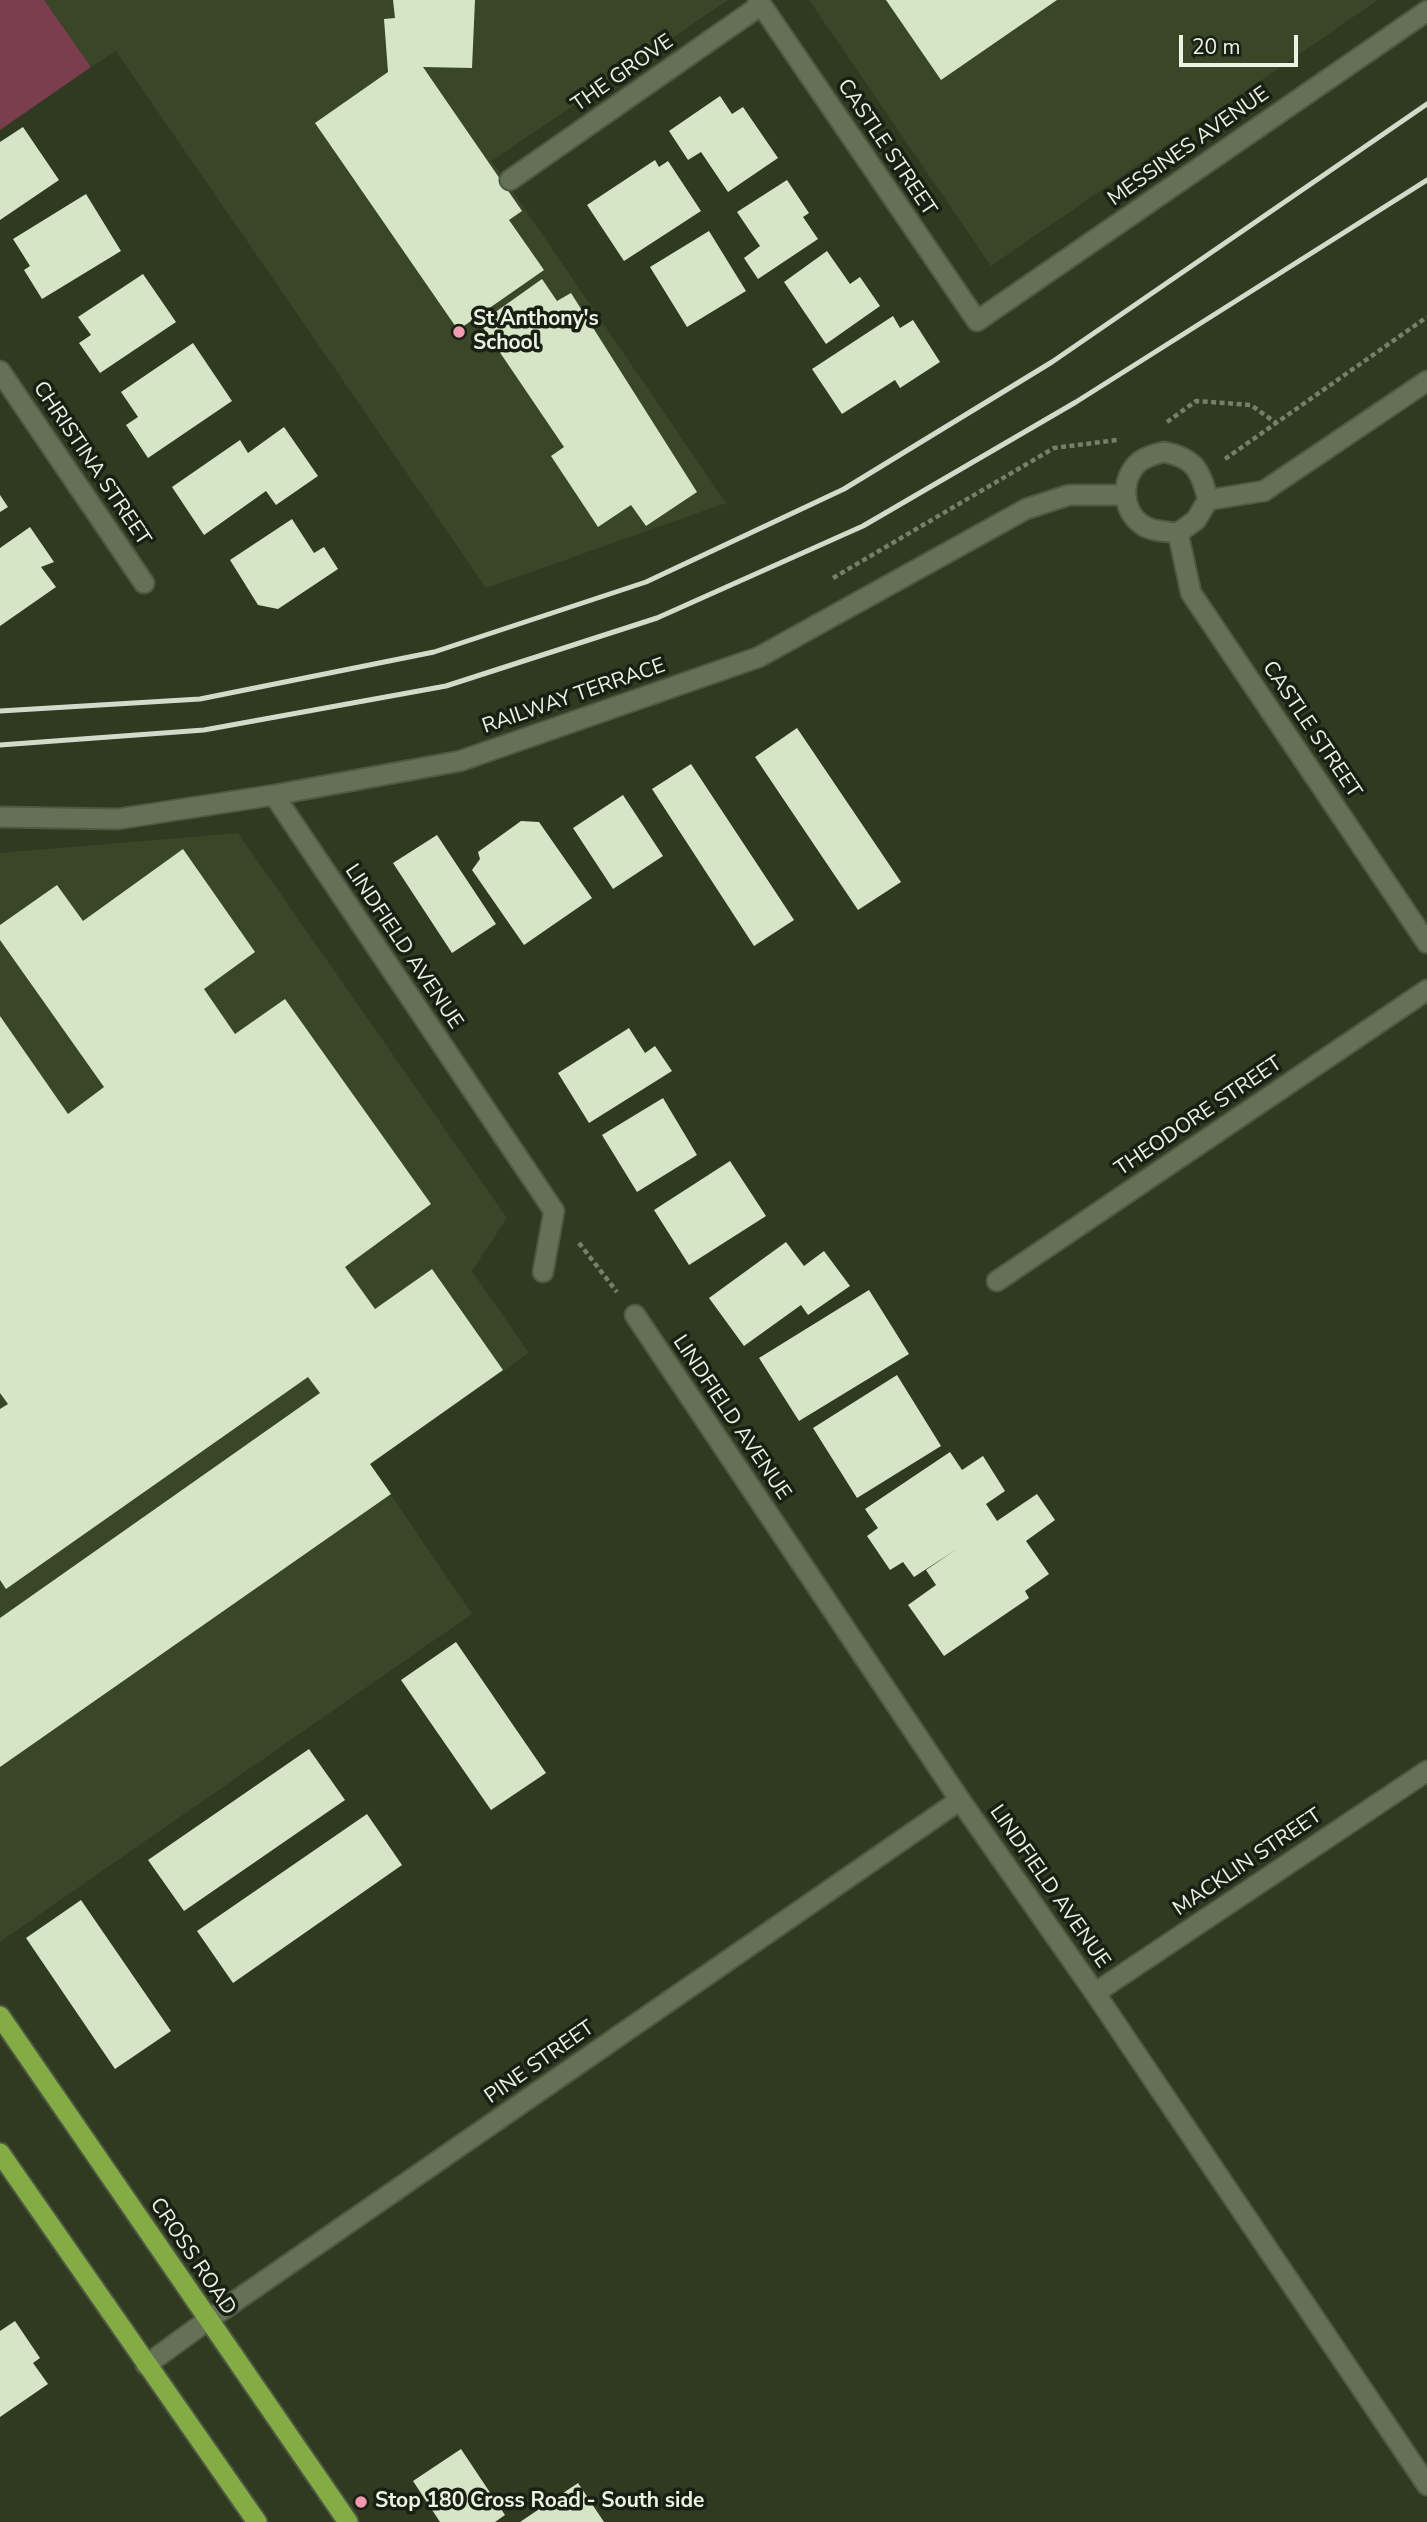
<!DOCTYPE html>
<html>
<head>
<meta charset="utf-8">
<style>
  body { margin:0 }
  #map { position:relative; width:1427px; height:2522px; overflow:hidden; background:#2f3a21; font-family:"Nunito Sans",sans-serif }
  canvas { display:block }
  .scale { position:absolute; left:1179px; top:35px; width:119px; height:32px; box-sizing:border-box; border:4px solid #ebf3e3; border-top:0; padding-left:9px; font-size:21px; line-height:24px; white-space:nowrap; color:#ebf3e3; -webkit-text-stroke:5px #1a1f14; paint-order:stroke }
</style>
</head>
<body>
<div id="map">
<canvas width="1427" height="2522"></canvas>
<div class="scale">20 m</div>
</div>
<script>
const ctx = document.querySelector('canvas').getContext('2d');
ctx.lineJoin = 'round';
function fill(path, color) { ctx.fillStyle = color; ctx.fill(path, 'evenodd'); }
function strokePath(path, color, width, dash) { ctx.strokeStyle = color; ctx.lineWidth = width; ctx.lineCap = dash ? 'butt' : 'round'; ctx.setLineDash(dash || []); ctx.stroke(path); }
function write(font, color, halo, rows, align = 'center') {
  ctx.font = font + ' "Nunito Sans",sans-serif'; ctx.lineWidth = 7; ctx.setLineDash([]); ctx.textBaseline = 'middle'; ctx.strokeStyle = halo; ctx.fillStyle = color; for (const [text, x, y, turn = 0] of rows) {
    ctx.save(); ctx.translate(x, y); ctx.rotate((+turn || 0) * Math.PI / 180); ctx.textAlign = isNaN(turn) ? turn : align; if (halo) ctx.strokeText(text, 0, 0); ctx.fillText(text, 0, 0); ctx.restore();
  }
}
const built = new Path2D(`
  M44,0H728L492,161L726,503L486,588L116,51L91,67Z
  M809,0H1378L991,266Z
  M238,833L507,1218L472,1271L529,1353L370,1464L472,1614L0,1942V853Z`);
const green = new Path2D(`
  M0,0H44L91,67L0,130Z`);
const building = new Path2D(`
  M393,0H475L472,68L423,67L522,211L509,220L544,270L458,330L315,123L388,72L384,19L395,18Z
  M886,0H1057L941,80Z
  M720,96L732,114L743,107L778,158L728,192L701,152L688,160L669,131Z
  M23,127L59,180L0,220V142Z
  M655,160L659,167L668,161L701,211L624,261L587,205Z
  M787,180L809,213L803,217L818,239L758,279L744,258L760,246L737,212Z
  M86,194L121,251L42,299L24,270L30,266L13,239Z
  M709,231L746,291L687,327L650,267Z
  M827,251L850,284L860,277L880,306L826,344L784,282Z
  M143,274L176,322L100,373L79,343L91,335L78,317Z
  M542,279L557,301L571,293L697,492L646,526L631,505L598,527L551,456L564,447L480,323Z
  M893,316L900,328L913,320L940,362L900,388L895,380L842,414L812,369Z
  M193,343L232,401L148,458L126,425L138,417L121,392Z
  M284,427L318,476L276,505L266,491L204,535L172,487L240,440L248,453Z
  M0,495L8,507L0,512Z
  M292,519L314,553L324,547L338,569L278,609L258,605L230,560Z
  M30,527L54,562L41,567L56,587L0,626V548Z
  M797,728L901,882L858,910L755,757Z
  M691,764L794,920L754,946L652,789Z
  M623,795L663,856L613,889L573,828Z
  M521,821L539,822L592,898L524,945L472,870L480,859L478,852Z
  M437,835L496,924L452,953L393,863Z
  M183,849L255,952L204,989L235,1034L285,999L431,1204L345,1267L375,1309L432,1269L503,1370L370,1464L391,1494L0,1767V1618L320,1393L308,1377L6,1589L0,1580V1409L8,1404L0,1393V1016L68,1114L104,1087L0,940V925L57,885L83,921Z
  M629,1028L645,1053L655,1046L672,1071L589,1123L558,1073Z
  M663,1098L697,1155L637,1192L602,1135Z
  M730,1161L766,1216L689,1265L654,1210Z
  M786,1242L804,1266L824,1251L850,1286L808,1315L801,1305L744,1346L709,1298Z
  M869,1290L909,1354L799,1421L759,1358Z
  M897,1375L941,1446L857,1498L813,1428Z
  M950,1452L962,1470L983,1456L1005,1491L986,1504L997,1521L1037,1494L1055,1520L1026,1541L1049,1574L1025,1591L1029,1598L944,1656L908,1605L936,1585L926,1570L957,1549L914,1577L903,1562L890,1570L867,1536L878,1528L865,1509Z
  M456,1642L546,1773L491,1810L401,1680Z
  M309,1749L345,1800L184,1911L148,1860Z
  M367,1814L402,1865L233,1983L197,1931Z
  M81,1900L171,2031L115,2069L26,1938Z
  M15,2321L40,2358L33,2363L48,2384L0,2417V2331Z
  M461,2449L505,2515L495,2522H440L413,2481Z
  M578,2483L604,2522H520Z`);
const path = new Path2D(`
  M1167,422L1196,401L1251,405L1276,423
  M1225,459L1427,317
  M833,578L1054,448L1117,440
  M579,1243L617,1292`);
const minor = new Path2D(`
  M758,0L977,321L1427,11
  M510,180L761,5
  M0,371L144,583
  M1164,452C1195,458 1201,471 1208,500L1196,520L1178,533C1166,531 1151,532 1141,524C1121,509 1121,478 1139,462C1147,456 1155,454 1164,452Z
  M1208,500L1264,491L1427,381
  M1178,533L1191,593L1427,943
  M274,795L554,1211L543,1272
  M0,817L118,819L274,795L460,761L759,657L1026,509L1069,495H1124
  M997,1281L1427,990
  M635,1315L960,1800L1095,1993L1427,2485
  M1095,1993L1427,1771
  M146,2365L208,2320L960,1800`);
const trunk = new Path2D(`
  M0,2016L348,2522
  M0,2153L257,2522`);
const rail = new Path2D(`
  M0,711L200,699L434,652L646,582L844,489L1052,362L1427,104
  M0,745L204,730L446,686L657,618L863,526L1076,402L1427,180`);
const markers = [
  [459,332,7,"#f29aaf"],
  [361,2502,7,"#f29aaf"]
];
const streetNames = [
  ["THE GROVE",623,74,-35],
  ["MESSINES AVENUE",1189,147,-35],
  ["CASTLE STREET",886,148,56],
  ["CHRISTINA STREET",91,464,56],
  ["RAILWAY TERRACE",574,697,-19],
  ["CASTLE STREET",1311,730,56],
  ["LINDFIELD AVENUE",403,947,56],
  ["THEODORE STREET",1199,1117,-34],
  ["LINDFIELD AVENUE",731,1418,56],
  ["MACKLIN STREET",1248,1863,-34],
  ["LINDFIELD AVENUE",1049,1887,55],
  ["PINE STREET",540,2063,-35],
  ["CROSS ROAD",192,2257,56]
];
const poiNames = [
  ["St Anthony's",473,320],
  ["School",473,344],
  ["Stop 180 Cross Road - South side",375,2502]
];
fill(built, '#394627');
fill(green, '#7b3e4e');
fill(building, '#d7e5c7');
strokePath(minor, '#4e5842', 23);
strokePath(trunk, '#4e5842', 23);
strokePath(path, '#757f69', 4.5, [5, 3.5]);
strokePath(minor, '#657156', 19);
strokePath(trunk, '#84ac45', 19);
strokePath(rail, '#d2dbc9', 5);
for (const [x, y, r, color] of markers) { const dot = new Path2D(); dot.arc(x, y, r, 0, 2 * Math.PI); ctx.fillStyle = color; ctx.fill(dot); strokePath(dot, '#1a1f14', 2.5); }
write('21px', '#ebf3e3', '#1a1f14', streetNames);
write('bold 21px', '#ebf3e3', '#1a1f14', poiNames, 'left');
</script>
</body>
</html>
